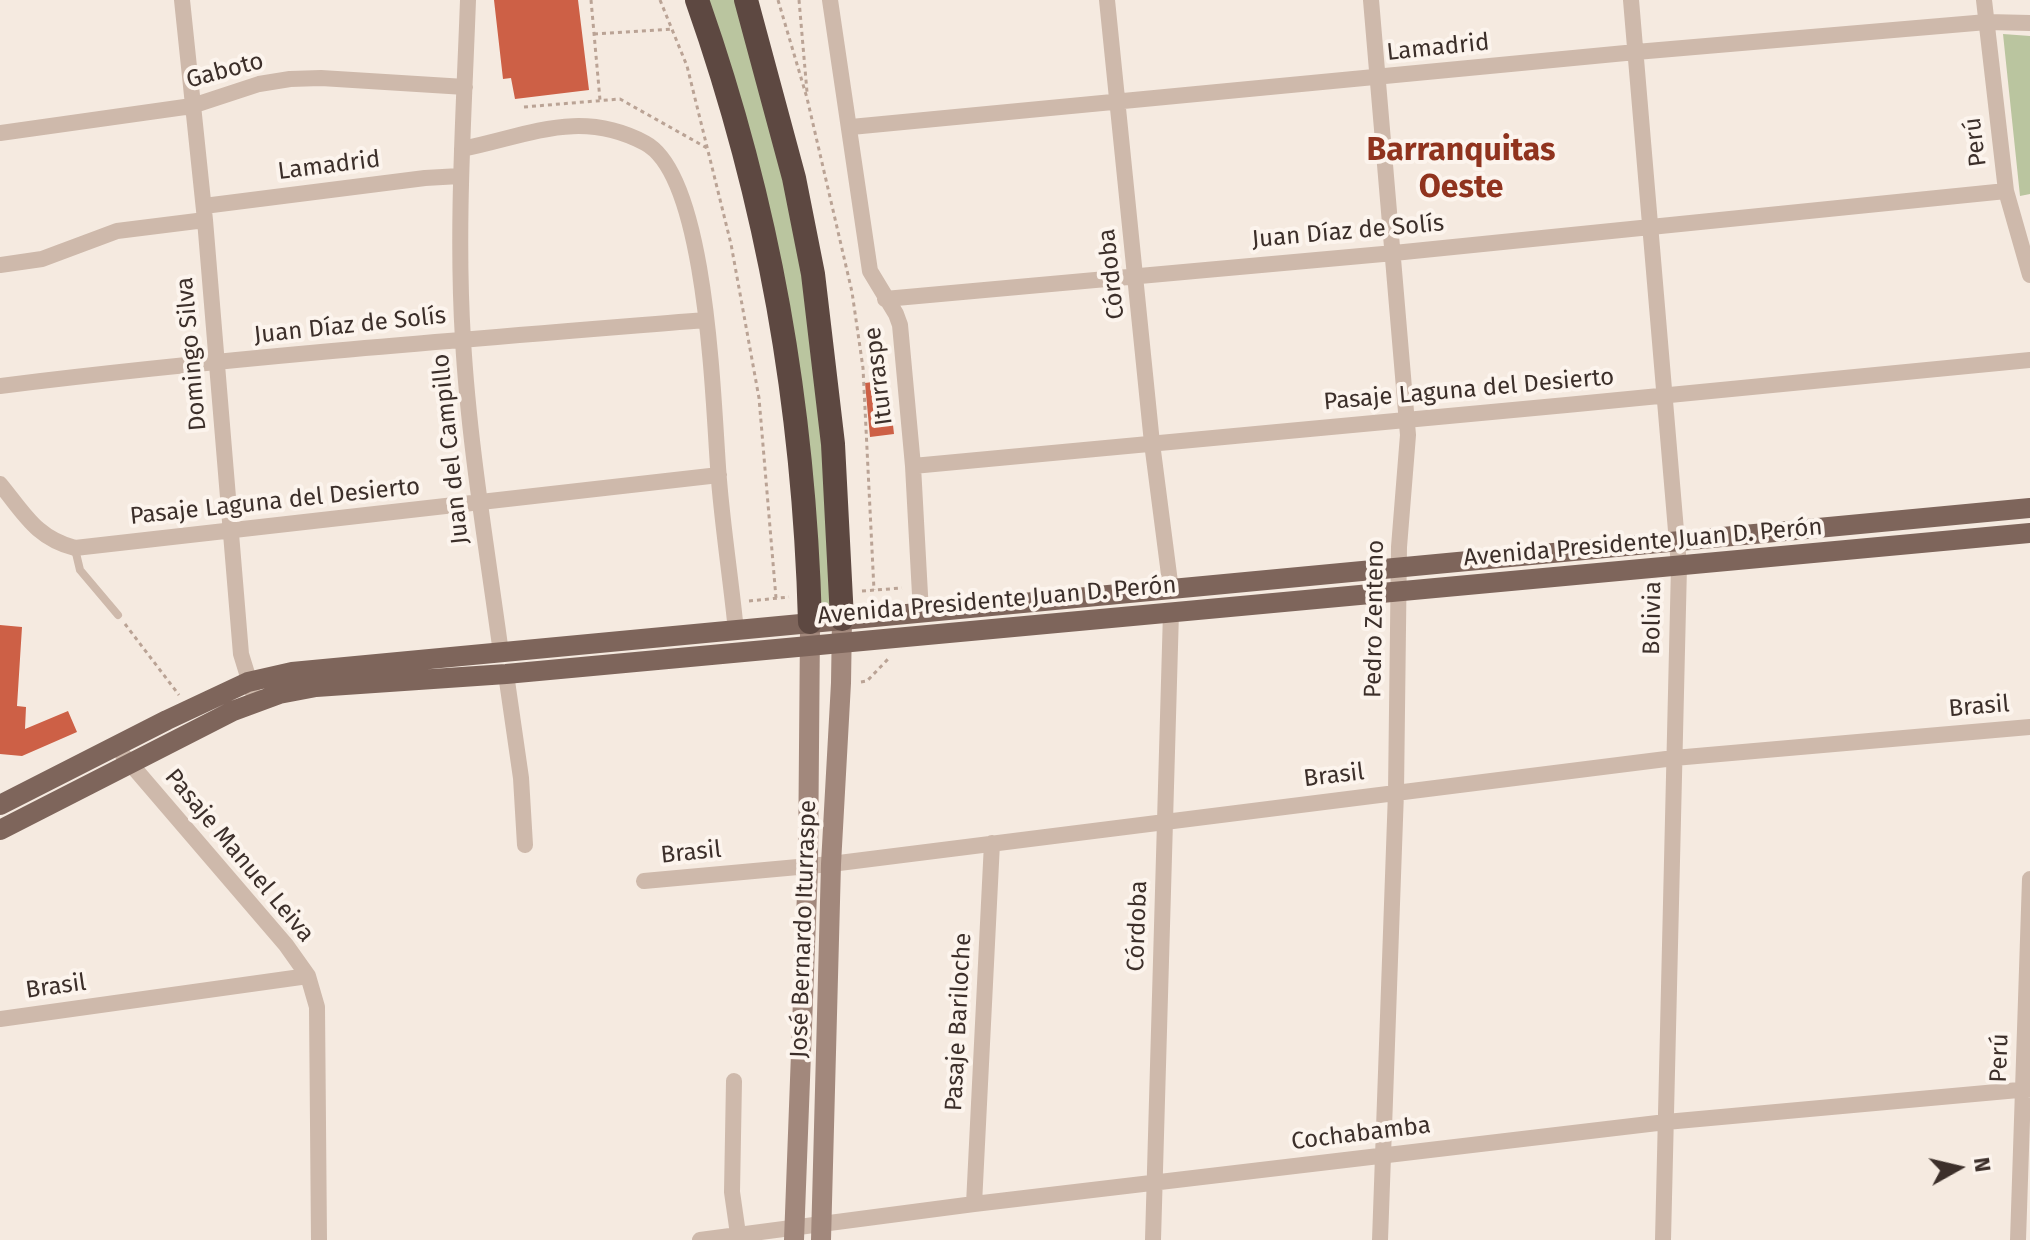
<!DOCTYPE html>
<html>
<head>
<meta charset="utf-8">
<style>
  body { margin:0 }
  #map { position:relative; width:2030px; height:1240px; overflow:hidden; background:#f5eae0; font-family:"Fira Sans",sans-serif }
  canvas { display:block }
  .north { position:absolute; left:1918px; top:1128px; width:80px; height:80px; -webkit-text-stroke:6px #fcf4ed; paint-order:stroke; rotate:82deg; font-size:22px; font-weight:700; line-height:32px; text-align:center; color:#3c2f2a }
  .north::after { content:''; display:block; margin:auto; width:28px; height:36px; background:#3c2f2a; clip-path:polygon(50% 0,100% 100%,50% 72%,0 100%) }
</style>
</head>
<body>
<div id="map">
<canvas width="2030" height="1240"></canvas>
<div class="north">N</div>
</div>
<script>
const ctx = document.querySelector('canvas').getContext('2d');
ctx.lineJoin = 'round';
function fill(path, color) { ctx.fillStyle = color; ctx.fill(path, 'evenodd'); }
function strokePath(path, color, width, dash) { ctx.strokeStyle = color; ctx.lineWidth = width; ctx.lineCap = dash ? 'butt' : 'round'; ctx.setLineDash(dash || []); ctx.stroke(path); }
function write(font, color, halo, rows, align = 'center') {
  ctx.font = font + ' "Fira Sans",sans-serif'; ctx.lineWidth = 8; ctx.setLineDash([]); ctx.textBaseline = 'middle'; ctx.strokeStyle = halo; ctx.fillStyle = color; for (const [text, x, y, turn = 0] of rows) {
    ctx.save(); ctx.translate(x, y); ctx.rotate((+turn || 0) * Math.PI / 180); ctx.textAlign = isNaN(turn) ? turn : align; if (halo) ctx.strokeText(text, 0, 0); ctx.fillText(text, 0, 0); ctx.restore();
  }
}
const green = new Path2D(`
  M697,0H746L794,178L842,619L810,622L789,356Z
  M2003,34L2030,36V194L2020,196Z`);
const building = new Path2D(`
  M494,0H578L589,90L515,99L511,78L503,79Z
  M888,380L894,434L870,437L865,383Z
  M0,625L22,627L17,706L26,707L25,729L68,711L77,732L22,756L0,754Z`);
const path = new Path2D(`
  M591,0L600,100
  M660,0L687,66L731,244L759,398L776,598
  M778,0L807,98L852,292L863,368L874,590
  M799,0L807,92
  M594,34L672,29
  M524,107L620,99L707,148
  M862,591L902,588
  M749,601L789,597
  M125,624L179,695
  M861,682L867,681L890,657`);
const lane = new Path2D(`
  M75,549L80,570L118,615`);
const street = new Path2D(`
  M182,0L205,220L241,654L253,693
  M468,0C464,113 456,226 463,340C469,444 487,549 501,653
  M830,0L870,271L896,314L900,325L913,466L921,613
  M1107,0L1152,443L1171,590
  M1371,0L1408,435L1399,547L1396,792L1380,1240
  M1631,0L1679,566L1663,1240
  M1984,0L2006,191L2030,275
  M851,127L1636,52L1987,22L2030,23
  M0,133L192,106L259,84L290,79L321,78L465,87
  M462,149C528,136 579,108 645,143C709,177 713,410 719,480C723,530 731,580 736,631
  M204,206L425,178L460,176
  M0,265L42,259L117,231L205,220
  M885,299L1394,253L2006,191
  M0,386C234,357 470,339 705,320
  M913,466C1285,430 1658,398 2030,360
  M0,484C24,513 36,538 75,548L719,475
  M506,674L521,778L525,845
  M123,755L286,945L308,976L317,1007L319,1240
  M644,881L831,864L1674,758L2030,727
  M0,1019L308,976
  M734,1081L732,1192L738,1234
  M974,1204L992,843
  M700,1240L974,1204L1666,1122L2030,1089
  M1153,1240L1171,612
  M2018,1240L2030,879`);
const secondary = new Path2D(`
  M794,1240L808,866L810,628
  M821,1240L831,864L841,683L842,619`);
const primary = new Path2D(`
  M0,805L167,720L248,682L292,672L2030,508
  M0,830L233,711L279,694L316,687L506,674L2030,533`);
const highway = new Path2D(`
  M697,0C769,204 804,406 810,622
  M746,0L794,178L813,274L833,444L842,619`);
const streetNames = [
  ["Lamadrid",1438,48,-6],
  ["Gaboto",225,71,-15],
  ["Perú",1976,142,-97],
  ["Lamadrid",329,166,-7],
  ["Juan Díaz de Solís",1348,232,-5],
  ["Córdoba",1112,274,-96],
  ["Juan Díaz de Solís",350,326,-6],
  ["Domingo Silva",192,354,-95],
  ["Iturraspe",879,376,-97],
  ["Pasaje Laguna del Desierto",1469,390,-5],
  ["Juan del Campillo",451,449,-96],
  ["Pasaje Laguna del Desierto",275,502,-6],
  ["Avenida Presidente Juan D. Perón",1643,543,-5],
  ["Avenida Presidente Juan D. Perón",997,601,-5],
  ["Bolivia",1653,618,-89],
  ["Pedro Zenteno",1375,619,-89],
  ["Brasil",1979,707,-5],
  ["Brasil",1334,776,-7],
  ["Brasil",691,853,-6],
  ["Pasaje Manuel Leiva",239,856,50],
  ["Córdoba",1138,926,-88],
  ["José Bernardo Iturraspe",804,929,-88],
  ["Brasil",56,987,-8],
  ["Pasaje Bariloche",959,1022,-87],
  ["Perú",2000,1058,-88],
  ["Cochabamba",1361,1134,-7]
];
const districtNames = [
  ["Barranquitas",1461,151],
  ["Oeste",1461,188]
];
fill(green, '#bac59f');
fill(building, '#cd6046');
strokePath(path, '#baa395', 3, [4, 4]);
strokePath(lane, '#ceb9ab', 8);
strokePath(street, '#ceb9ab', 16);
strokePath(secondary, '#a2887c', 20);
strokePath(primary, '#7e655b', 20);
strokePath(highway, '#5d4841', 24);
write('24px', '#3c2f2a', '#fcf4ed', streetNames);
write('bold 32px', '#90331e', '#fcf4ed', districtNames);
</script>
</body>
</html>
